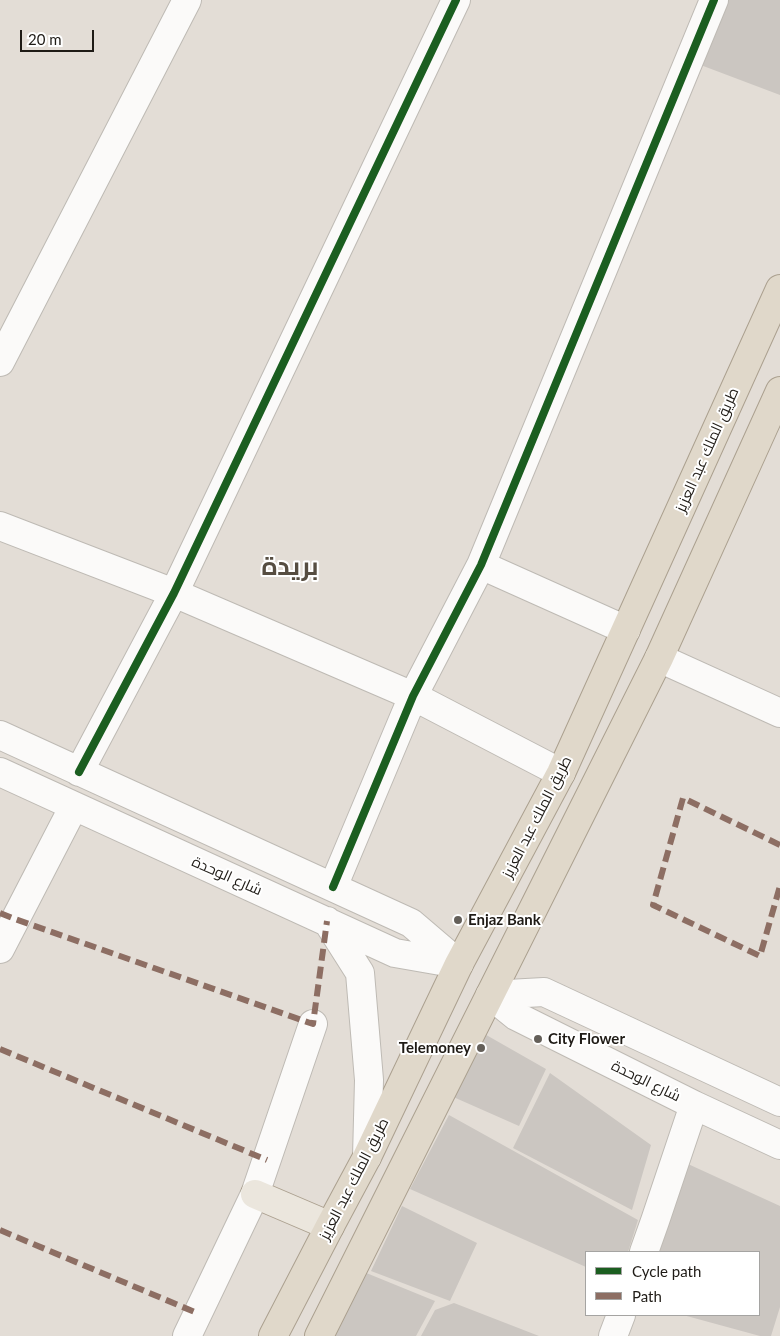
<!DOCTYPE html>
<html>
<head>
<meta charset="utf-8">
<style>
  body { margin:0 }
  #map { position:relative; width:780px; height:1336px; overflow:hidden; background:#e3ddd6; font-family:Lato,sans-serif }
  canvas { display:block }
  .legend { position:absolute; left:585px; top:1251px; width:175px; height:65px; box-sizing:border-box; background:#fff; border:1px solid #a5a4a2; margin:0; padding:6px 9px; list-style:none; font-size:15px; color:#1f1b16 }
  .legend li { display:flex; align-items:center; gap:10px; height:25px }
  .legend b { width:25px; border:1px solid #a5a4a2 }
  .scale { position:absolute; left:20px; top:30px; width:74px; height:22px; box-sizing:border-box; border:2px solid #1f1b16; border-top:0; padding-left:6px; font-size:15px; line-height:18px; white-space:nowrap; color:#1f1b16; -webkit-text-stroke:4px #fff; paint-order:stroke }
</style>
</head>
<body>
<div id="map">
<canvas width="780" height="1336"></canvas>
<ul class="legend">
<li><b style="height:6px;background:#1b5e20"></b>Cycle path</li>
<li><b style="height:6px;background:#8d6e63"></b>Path</li>
</ul>
<div class="scale">20 m</div>
</div>
<script>
const ctx = document.querySelector('canvas').getContext('2d');
ctx.lineJoin = 'round';
function fill(path, color) { ctx.fillStyle = color; ctx.fill(path, 'evenodd'); }
function strokePath(path, color, width, dash) { ctx.strokeStyle = color; ctx.lineWidth = width; ctx.lineCap = dash ? 'butt' : 'round'; ctx.setLineDash(dash || []); ctx.stroke(path); }
function write(font, color, halo, rows, align = 'center') {
  ctx.font = font + ' Lato,Cairo,sans-serif'; ctx.lineWidth = 4; ctx.setLineDash([]); ctx.textBaseline = 'middle'; ctx.strokeStyle = halo; ctx.fillStyle = color; for (const [text, x, y, turn = 0] of rows) {
    ctx.save(); ctx.translate(x, y); ctx.rotate((+turn || 0) * Math.PI / 180); ctx.textAlign = isNaN(turn) ? turn : align; if (halo) ctx.strokeText(text, 0, 0); ctx.fillText(text, 0, 0); ctx.restore();
  }
}
const building = new Path2D(`
  M723,0H780V95L698,64Z
  M481,1032L546,1069L519,1126L442,1092Z
  M550,1073L651,1145L632,1210L513,1148Z
  M449,1115L638,1220L628,1252H586V1267L410,1189Z
  M688,1164L780,1206V1307L771,1336H760L683,1315H759V1252H653Z
  M402,1206L477,1243L450,1301L371,1271Z
  M359,1270L435,1301L416,1336H326Z
  M454,1303L539,1336H421L435,1310Z`);
const minor = new Path2D(`
  M0,362L187,0
  M0,526L174,593L413,696L561,773
  M481,565L626,630
  M659,658L780,713
  M0,735L411,923L459,964
  M0,772L395,953L458,964
  M79,772L174,593L456,0
  M333,887L413,696L481,565L714,0
  M327,921L360,973L369,1080L367,1157
  M0,949L74,806
  M490,995L516,1016L694,1105L780,1145
  M490,995L544,992L780,1102
  M644,1252L655,1221L694,1105
  M187,1336L255,1194L313,1024
  M613,1336L621,1315`);
const major = new Path2D(`
  M255,1194L330,1226`);
const highway = new Path2D(`
  M273,1336L330,1226L367,1157L459,964L561,773L780,289
  M319,1336L659,658L780,391`);
const quiet = new Path2D(`
  M780,845L683,798L653,905L760,956L780,886
  M0,913L15,919L313,1024L327,921
  M0,1049L267,1160
  M0,1230L197,1313`);
const cycleway = new Path2D(`
  M79,772L174,593L456,0
  M333,887L413,696L481,565L714,0`);
const markers = [
  [458,920,5,"#645f59"],
  [538,1039,5,"#645f59"],
  [481,1048,5,"#645f59"]
];
const streetNames = [
  ["طريق الملك عبد العزيز",707,450,-66],
  ["طريق الملك عبد العزيز",537,817,-63],
  ["شارع الوحدة",227,876,24],
  ["شارع الوحدة",646,1081,26],
  ["طريق الملك عبد العزيز",354,1179,-63]
];
const poiNames = [
  ["Enjaz Bank",468,920],
  ["City Flower",548,1039],
  ["Telemoney",471,1048,"right"]
];
const townNames = [
  ["بريدة",290,567]
];
fill(building, '#cbc6c1');
strokePath(minor, '#bebab4', 30);
strokePath(major, '#aba08f', 30);
strokePath(highway, '#aba08f', 30);
strokePath(minor, '#fbfaf9', 28);
strokePath(major, '#ebe6dd', 28);
strokePath(highway, '#e0d8ca', 28);
strokePath(quiet, '#8d6e63', 6, [12, 6]);
strokePath(cycleway, '#1b5e20', 8);
for (const [x, y, r, color] of markers) { const dot = new Path2D(); dot.arc(x, y, r, 0, 2 * Math.PI); ctx.fillStyle = color; ctx.fill(dot); strokePath(dot, '#fff', 2); }
write('15px', '#1f1b16', '#fff', streetNames);
write('bold 15px', '#1f1b16', '#fff', poiNames, 'left');
write('bold 25px', '#564d41', '#fff', townNames);
</script>
</body>
</html>
